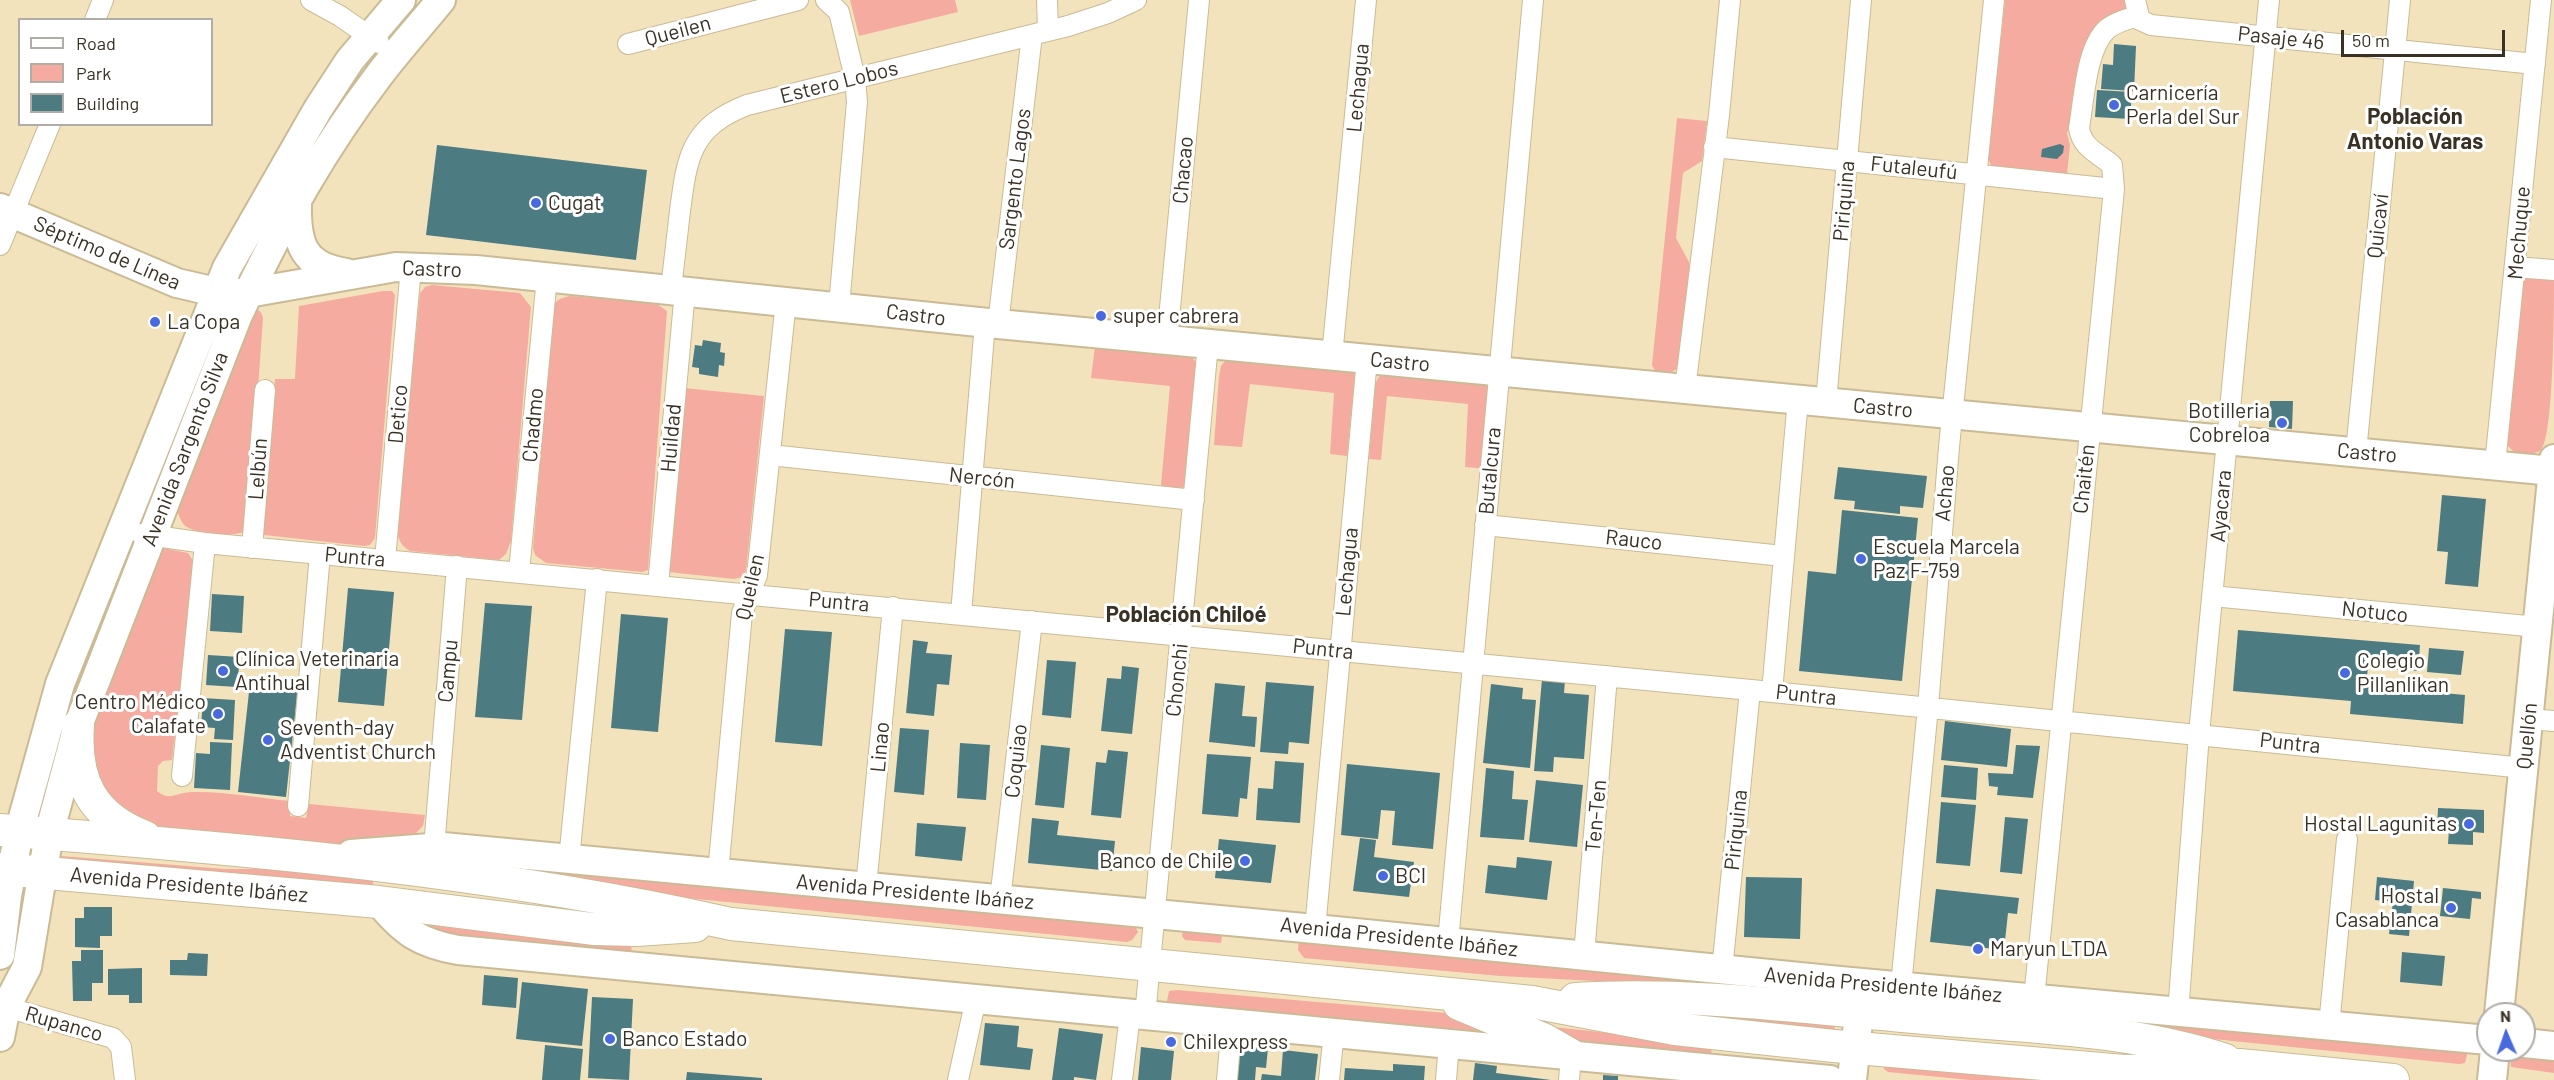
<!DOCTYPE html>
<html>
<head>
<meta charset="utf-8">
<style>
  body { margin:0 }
  #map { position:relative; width:2554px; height:1080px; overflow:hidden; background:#f2e3bd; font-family:Barlow,sans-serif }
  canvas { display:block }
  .legend { position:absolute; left:18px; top:18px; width:195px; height:108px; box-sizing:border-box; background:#fff; border:2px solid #b0ada7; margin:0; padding:8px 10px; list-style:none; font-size:18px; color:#393224 }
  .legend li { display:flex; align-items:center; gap:12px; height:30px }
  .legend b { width:30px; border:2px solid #b0ada7 }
  .north { position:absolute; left:2476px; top:1002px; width:60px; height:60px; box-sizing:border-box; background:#fff; border:2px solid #b0ada7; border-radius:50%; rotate:358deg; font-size:16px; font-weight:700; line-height:24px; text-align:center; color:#393224 }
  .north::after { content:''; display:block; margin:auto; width:21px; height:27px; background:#496ade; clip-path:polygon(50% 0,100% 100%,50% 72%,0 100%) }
  .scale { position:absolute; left:2341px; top:30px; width:164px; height:27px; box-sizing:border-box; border:3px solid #393224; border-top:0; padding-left:8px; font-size:18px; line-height:21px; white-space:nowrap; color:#393224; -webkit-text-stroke:4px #fff; paint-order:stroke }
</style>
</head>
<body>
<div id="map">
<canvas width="2554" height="1080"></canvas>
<ul class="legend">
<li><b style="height:8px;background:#fff"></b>Road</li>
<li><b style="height:16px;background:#f6aba0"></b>Park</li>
<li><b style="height:16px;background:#4c7b82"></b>Building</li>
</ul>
<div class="north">N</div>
<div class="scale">50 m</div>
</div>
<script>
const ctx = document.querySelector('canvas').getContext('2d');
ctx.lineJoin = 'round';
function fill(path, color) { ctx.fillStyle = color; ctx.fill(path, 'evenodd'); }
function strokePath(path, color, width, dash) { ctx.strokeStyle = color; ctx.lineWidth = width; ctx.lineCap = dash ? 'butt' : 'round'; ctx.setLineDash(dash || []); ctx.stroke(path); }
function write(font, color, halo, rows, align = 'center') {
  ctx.font = font + ' Barlow,sans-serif'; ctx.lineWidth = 6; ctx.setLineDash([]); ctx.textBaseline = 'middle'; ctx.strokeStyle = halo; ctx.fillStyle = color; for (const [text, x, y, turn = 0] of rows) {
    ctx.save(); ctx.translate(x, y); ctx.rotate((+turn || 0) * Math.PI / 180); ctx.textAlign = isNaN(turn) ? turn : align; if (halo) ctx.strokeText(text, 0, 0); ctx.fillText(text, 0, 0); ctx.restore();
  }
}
const green = new Path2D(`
  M850,0H955L958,12L859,36Z
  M2005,0H2125L2126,10L2115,15L2067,133L2070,145L2067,175L1992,167L1988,159Z
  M1677,118L1707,121L1702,161L1683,173L1676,238L1689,262L1690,269L1678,368L1672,372L1655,371L1652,365Z
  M2521,275L2554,278C2554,305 2554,436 2541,450C2534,456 2522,453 2514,452L2508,446L2507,437Z
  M432,285L520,293L531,307L511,541L506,554L499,560L410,551C400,545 398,539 397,528L420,293L425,287Z
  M383,291H392L395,295L375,538L370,545L364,546L264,535L262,527L275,379H295L299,306Z
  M570,296L657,304L667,311L648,570L642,572L546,563L535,555L533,548L553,307C556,299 562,298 570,296Z
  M256,309L261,312L263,318L248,529C239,539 195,534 184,525C180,520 178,514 177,507Z
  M1095,347L1189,354L1196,362L1185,486C1177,492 1169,490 1161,485L1170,386L1091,378Z
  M1227,358L1353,372L1355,375L1347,456L1330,454L1334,393L1250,384L1242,447L1214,445L1219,376L1221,366Z
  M1385,373L1488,383L1492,386L1487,469L1465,467L1468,404L1387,396L1381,460L1369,459L1375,384L1380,375Z
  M684,388L764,396L746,571L742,577L734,579L668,572Z
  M131,544L133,547L46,796L42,798L58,720Z
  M163,548L188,553L194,562L172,760L163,761L158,766L157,791C170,802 177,792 192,792C224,791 259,798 291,801L290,816L306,818L309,804L425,815L423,826L413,836L355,845H334L162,831L120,814L87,761V742L159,550Z
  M61,856L225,869H284L373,877V887L58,860Z
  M429,857L1133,922L1138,932L1132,940L1127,942L687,898L629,892Z
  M418,920L631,944L632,954L434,934Z
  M1183,929H1223L1221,943L1185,940L1182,936Z
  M1299,936L2464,1048L2467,1055L2465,1063L2459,1064L1692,986L1500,976L1304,958L1298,950Z
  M1177,990L1446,1013L1473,1018L1530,1038L1166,1005L1169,991Z
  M1640,1007L1834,1023L1835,1029L1832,1033L1672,1015Z
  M1553,1027L1712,1044L1711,1058L1582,1045Z
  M2521,1052L2554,1055V1073L2511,1067L2510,1056L2512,1053Z
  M1884,1065L2119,1080H1970L1888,1072L1884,1069Z`);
const building = new Path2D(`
  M2114,44L2136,46L2134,91L2101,89L2103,64L2113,65Z
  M2097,90L2132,92L2130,119L2095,117Z
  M2060,144L2064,146L2063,153L2057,159L2041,157L2042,149Z
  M437,145L647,170L636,260L426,235Z
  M703,340L721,343L720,352L725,353L724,366L719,365L718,377L699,374V368L692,367L695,345L702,346Z
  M2270,401H2293L2292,429L2269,427Z
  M1838,467L1927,476L1923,508L1900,506V514L1854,509L1855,501L1834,499Z
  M2442,495L2486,499L2478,587L2445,584L2448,552L2437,551Z
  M1842,510L1918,518L1902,681L1799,671L1808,571L1836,574Z
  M348,588L394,592L384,706L338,702Z
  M212,594L244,596L242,633L210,631Z
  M485,603L532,606L522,720L475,717Z
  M621,614L668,618L658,732L611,728Z
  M785,629L832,632L822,746L775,742Z
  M2238,630L2420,645L2418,671L2368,667L2366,686L2465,695L2463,724L2350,714L2351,701L2233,691Z
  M913,640L928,642L926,653L952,655L949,685L937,684L934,716L906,713Z
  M2429,648L2464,651L2461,675L2427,672Z
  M208,655L240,657L237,687L206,685Z
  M1047,660L1076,662L1071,718L1042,715Z
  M1122,666L1139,668L1132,734L1101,731L1107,678L1121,679Z
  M1542,679L1565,681L1564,693L1589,695L1584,759L1554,757L1553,772L1534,771Z
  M1266,682L1314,686L1309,744L1289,742L1288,754L1260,752Z
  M250,683L298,688L286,797L238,792Z
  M1215,683L1245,686L1242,716L1257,717L1255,747L1209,742Z
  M1491,684L1523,688L1522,699L1536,700L1530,768L1483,763Z
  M203,698L235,700L233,740L214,739L215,728L201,727Z
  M1945,721L2011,729L2007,767L1941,760Z
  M900,728L929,730L924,795L894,792Z
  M210,742L232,743L230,790L194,788L196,753L210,754Z
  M960,743L990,745L986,800L957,798Z
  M1041,745L1070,748L1064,808L1035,805Z
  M2016,745L2040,746L2033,798L1997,795L1998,787L1989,786L1988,773L2013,774Z
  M1108,750L1128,752L1121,818L1091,815L1096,762L1106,763Z
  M1207,754L1251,757L1247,799L1240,798L1238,817L1202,814Z
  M1275,761L1304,763L1300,823L1256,820L1258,788L1273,789Z
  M1347,764L1440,773L1433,849L1392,845L1395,811L1381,810L1378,839L1341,835Z
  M1944,765L1978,768L1976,800L1941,797Z
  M1486,768L1514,771L1512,799L1528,800L1524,840L1480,837Z
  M1536,780L1583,785L1577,847L1529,842Z
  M1941,802L1976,805L1970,866L1936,863Z
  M2438,808L2484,810V833L2473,832V845L2448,844L2449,829L2437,828Z
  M2005,817L2028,819L2022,874L2000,872Z
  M1032,818L1059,821L1057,835L1115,841L1112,871L1028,863Z
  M917,823L966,827L962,861L915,856Z
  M1360,838L1376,840L1374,857L1414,862L1409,897L1353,891Z
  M1219,839L1276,845L1271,883L1215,878Z
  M1517,857L1552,861L1547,900L1485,893L1488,865L1516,868Z
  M1746,877L1802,878L1800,939L1744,937Z
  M2377,877L2414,881L2409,936L2389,934L2393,902L2375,900Z
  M2443,888L2481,892V899L2472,898L2470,919L2440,916Z
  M1936,889L2019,898L2017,914L2008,913L2004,950L1930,942Z
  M84,907H112V936H100V948L75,947V918H84Z
  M81,950H103V983H92V1001H73L72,961H81Z
  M2402,952L2445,956L2442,986L2400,982Z
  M188,953L208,954L207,976L170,975V960H187Z
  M142,968V1003H129V995H108V969Z
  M484,975L518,978L516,1008L482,1005Z
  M522,982L588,989L582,1046L516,1039Z
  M592,997L633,999L629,1080L588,1078Z
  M985,1023L1019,1026L1017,1047L1033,1049L1030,1070L980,1065Z
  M1059,1028L1103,1034L1096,1080L1074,1077V1080H1052Z
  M545,1045L583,1049L580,1080H542Z
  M1240,1045L1268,1048L1266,1068L1256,1067L1255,1080H1236Z
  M1141,1047L1174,1051L1171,1080H1138Z
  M1283,1050L1318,1054L1315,1080H1261L1262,1074L1281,1076Z
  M1475,1063L1497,1066L1496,1073L1551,1080H1473Z
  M1393,1064L1425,1066L1424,1080H1344L1345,1068L1393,1071Z
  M687,1072L762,1078V1080H686Z
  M1603,1075L1618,1076V1080H1603Z`);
const street = new Path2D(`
  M311,0L340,16L379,43
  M826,0L839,12L855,78L857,102L839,306
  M1047,0L1048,31
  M2135,0L2140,20L2151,25L2535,64
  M95,20L103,0
  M628,44L798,0
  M1714,147L2114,189
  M0,245L50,124
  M2515,267L2554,270
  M671,289C674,263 677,237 680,211C687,156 691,127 747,105L1068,26L1108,13L1136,0
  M998,324L1032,35
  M1167,340L1199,0
  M1332,356L1366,0
  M1685,389L1719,115L1730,0
  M1826,402L1861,0
  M2356,452L2400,0
  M770,455L1194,500
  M2495,465L2541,0
  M1485,525L1783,556
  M141,534L205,543L1772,692L2524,768
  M252,548L265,390
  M385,560L411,267
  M519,572L547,277
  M658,585L685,291
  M2212,596L2538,627
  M961,614L985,323
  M1772,692L1798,399
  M2528,719L2554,721
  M182,776L205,543
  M298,806L320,554
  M434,848L457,566
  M569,859L597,579
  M718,873L742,613L757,575L786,301
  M866,887L893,607
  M1000,900L1032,621
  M1315,929L1367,359
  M1448,942L1533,0
  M1584,955L1607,676
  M1722,970L1750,690
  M1901,986L1928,707L1949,447L1994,0
  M2034,999L2114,189L2112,165C2098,153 2082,148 2079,128C2084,100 2086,48 2107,29C2116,22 2127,19 2138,16
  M6,1007L113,1038L121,1047L125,1080
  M2178,1013L2199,734L2269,0
  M1145,1016L1208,344
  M2329,1026L2347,839
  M958,1080L976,999
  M1122,1080L1130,1015
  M1227,1080L1232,1023
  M1329,1080L1334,1032
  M1446,1080L1449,1043
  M1569,1080L1571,1055`);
const secondary = new Path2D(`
  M297,203C296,244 303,267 347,273
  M0,208L177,283L216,292L248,293L396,267L476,270L998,324L2553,471
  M351,854L443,847L1315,929L1840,981L2488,1040
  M379,902C404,932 419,943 458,950L1830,1080
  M0,955L7,896L19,832L60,684L227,268L318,109L350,60L401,0
  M2499,1014L2554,459
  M0,1037L6,1007L27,967L49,834L78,726L238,315C276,233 322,150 377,78C397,51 420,26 441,0
  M2524,1043L2554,1046
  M1852,1080L1859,1013
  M2492,1080L2495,1050`);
const primary = new Path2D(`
  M78,726C74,781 92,817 145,837
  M0,830C245,849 491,870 731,924L1532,1002L1675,1029L1834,1046L2124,1071L2169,1070L2240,1065L2393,1080
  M0,869L379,902L593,929L637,930L695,926
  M1575,999C1691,992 1808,1008 1924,1018C2024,1027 2129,1028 2225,1060
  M1459,1004L1545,1040L1571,1055`);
const markers = [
  [2114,105,6,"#496ade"],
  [536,203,6,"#496ade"],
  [1101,316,6,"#496ade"],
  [155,322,6,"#496ade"],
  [2282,423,6,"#496ade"],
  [1861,559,6,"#496ade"],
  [223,671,6,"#496ade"],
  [2345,673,6,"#496ade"],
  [218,714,6,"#496ade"],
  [268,740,6,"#496ade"],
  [2469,824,6,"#496ade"],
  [1245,861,6,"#496ade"],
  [1383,876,6,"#496ade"],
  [2451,908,6,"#496ade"],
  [1978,949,6,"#496ade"],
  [610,1039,6,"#496ade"],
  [1171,1042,6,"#496ade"]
];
const streetNames = [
  ["Queilen",678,31,-15],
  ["Pasaje 46",2281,38,6],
  ["Estero Lobos",839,82,-14],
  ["Lechagua",1358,88,-85],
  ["Futaleufú",1914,168,6],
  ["Chacao",1183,170,-85],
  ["Sargento Lagos",1015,179,-83],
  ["Piriquina",1844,201,-85],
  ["Quicaví",2378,226,-84],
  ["Mechuque",2519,233,-85],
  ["Séptimo de Línea",107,253,23],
  ["Castro",432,269,2],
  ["Castro",916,315,7],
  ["Castro",1400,362,5],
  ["Castro",1883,408,5],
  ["Detico",398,414,-85],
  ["Chadmo",533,425,-85],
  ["Huildad",671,438,-85],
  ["Avenida Sargento Silva",185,449,-69],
  ["Castro",2367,453,5],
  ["Lelbún",258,469,-86],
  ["Butalcura",1490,471,-85],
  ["Nercón",982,478,6],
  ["Chaitén",2084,479,-84],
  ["Achao",1945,493,-85],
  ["Ayacara",2221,506,-85],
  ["Rauco",1634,540,6],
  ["Puntra",355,557,5],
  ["Lechagua",1347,572,-85],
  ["Queilen",750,587,-77],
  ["Puntra",839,602,5],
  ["Notuco",2375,612,6],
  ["Puntra",1323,649,6],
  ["Campu",448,671,-85],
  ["Chonchi",1177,680,-84],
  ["Puntra",1806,695,6],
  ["Quellón",2527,736,-85],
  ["Puntra",2290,743,6],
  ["Linao",880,747,-85],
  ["Coquiao",1016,761,-84],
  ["Ten-Ten",1596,816,-85],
  ["Piriquina",1736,830,-84],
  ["Avenida Presidente Ibáñez",189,885,5],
  ["Avenida Presidente Ibáñez",915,892,5],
  ["Avenida Presidente Ibáñez",1399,937,6],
  ["Avenida Presidente Ibáñez",1883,985,5],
  ["Rupanco",64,1024,16]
];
const poiNames = [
  ["Carnicería",2126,93],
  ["Perla del Sur",2126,117],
  ["Cugat",548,203],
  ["super cabrera",1113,316],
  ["La Copa",167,322],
  ["Botilleria",2270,411,"right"],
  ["Cobreloa",2270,435,"right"],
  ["Escuela Marcela",1873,547],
  ["Paz F-759",1873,571],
  ["Clínica Veterinaria",235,659],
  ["Antihual",235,683],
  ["Colegio",2357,661],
  ["Pillanlikan",2357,685],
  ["Centro Médico",206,702,"right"],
  ["Calafate",206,726,"right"],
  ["Seventh-day",280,728],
  ["Adventist Church",280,752],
  ["Hostal Lagunitas",2457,824,"right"],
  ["Banco de Chile",1233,861,"right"],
  ["BCI",1395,876],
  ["Hostal",2439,896,"right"],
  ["Casablanca",2439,920,"right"],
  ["Maryun LTDA",1990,949],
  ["Banco Estado",622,1039],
  ["Chilexpress",1183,1042]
];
const neighbourhoodNames = [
  ["Población",2415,117],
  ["Antonio Varas",2415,142],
  ["Población Chiloé",1186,615]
];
fill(green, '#f6aba0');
fill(building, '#4c7b82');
strokePath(street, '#cabb96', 22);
strokePath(secondary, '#cabb96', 32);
strokePath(primary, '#cabb96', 34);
strokePath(street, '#fff', 20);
strokePath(secondary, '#fff', 28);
strokePath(primary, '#fff', 32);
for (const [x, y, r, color] of markers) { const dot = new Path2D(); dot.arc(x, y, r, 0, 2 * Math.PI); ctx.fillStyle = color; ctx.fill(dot); strokePath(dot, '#fff', 2); }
write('21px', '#393224', '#fff', streetNames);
write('21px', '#393224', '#fff', poiNames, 'left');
write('bold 22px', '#393224', '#fff', neighbourhoodNames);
</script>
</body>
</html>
